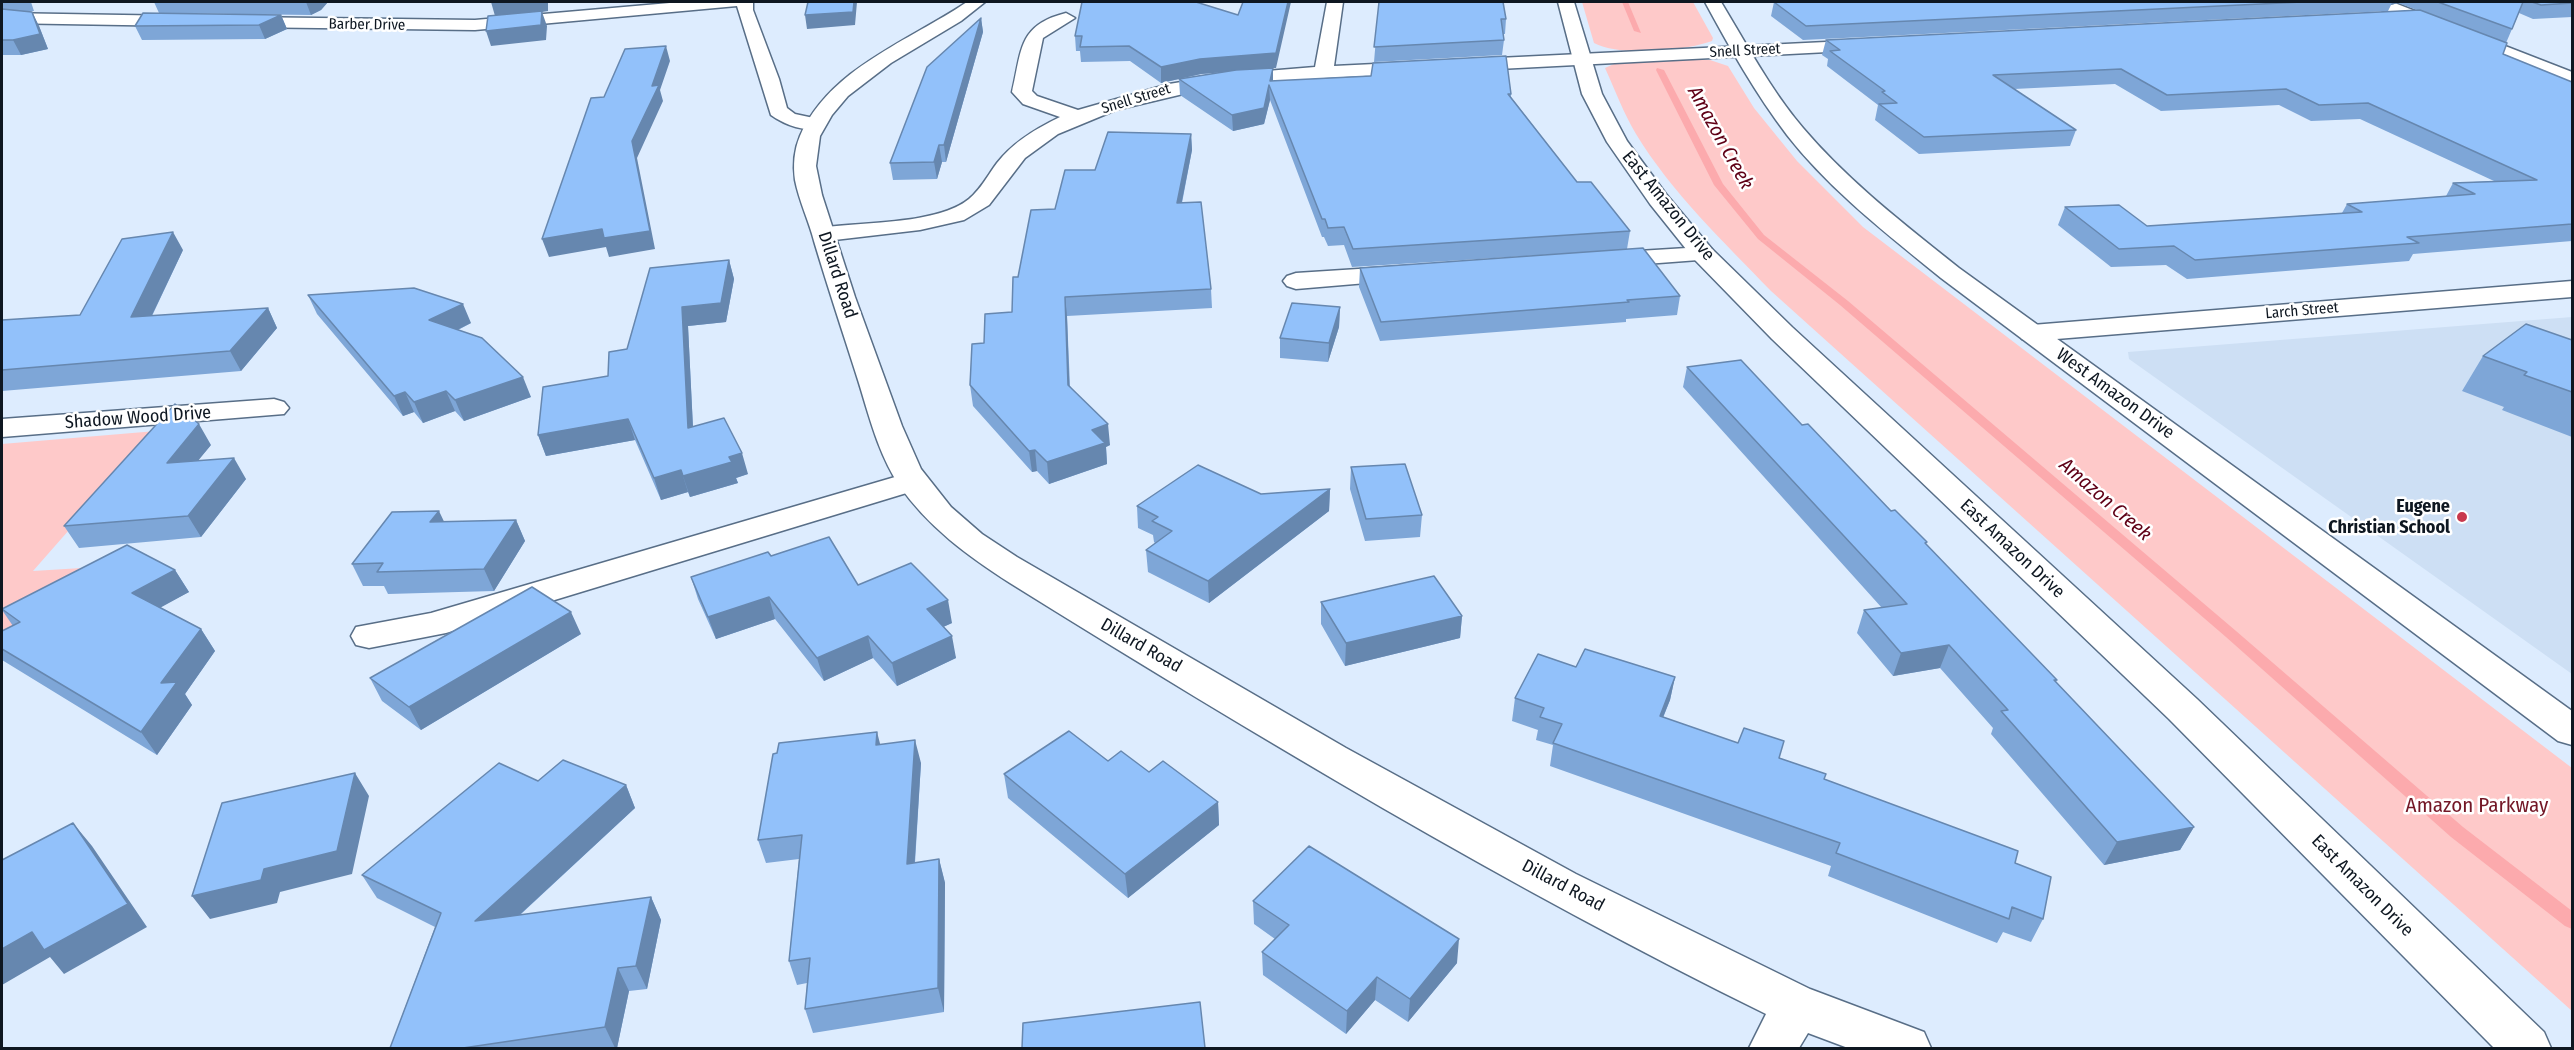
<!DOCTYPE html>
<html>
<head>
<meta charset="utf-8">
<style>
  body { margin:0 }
  #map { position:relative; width:2574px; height:1050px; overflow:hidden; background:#ddecfe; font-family:"Fira Sans Condensed",sans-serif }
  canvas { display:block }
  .frame { position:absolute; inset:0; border:3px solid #0e1721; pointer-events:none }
</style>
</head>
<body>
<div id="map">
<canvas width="2574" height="1050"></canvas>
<div class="frame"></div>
</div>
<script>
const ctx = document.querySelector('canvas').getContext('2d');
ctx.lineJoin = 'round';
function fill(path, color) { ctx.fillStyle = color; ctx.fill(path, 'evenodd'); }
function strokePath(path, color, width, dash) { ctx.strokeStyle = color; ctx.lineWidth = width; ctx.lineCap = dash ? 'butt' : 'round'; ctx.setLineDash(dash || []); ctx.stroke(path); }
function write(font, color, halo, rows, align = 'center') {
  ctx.font = font + ' "Fira Sans Condensed",sans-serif'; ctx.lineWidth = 5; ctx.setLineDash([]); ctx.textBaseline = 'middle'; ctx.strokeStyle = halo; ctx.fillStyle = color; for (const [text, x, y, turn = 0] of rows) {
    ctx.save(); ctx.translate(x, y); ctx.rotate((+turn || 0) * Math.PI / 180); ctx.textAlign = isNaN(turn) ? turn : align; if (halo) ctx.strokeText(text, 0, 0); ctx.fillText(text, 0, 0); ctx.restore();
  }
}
const built = new Path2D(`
  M2572,317V674L2129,359L2128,352Z`);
const green = new Path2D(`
  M1582,2H1693L1713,38L1712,41C1685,51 1620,57 1594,43Z
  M1687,59L1710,60L1728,66L1754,108L1797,161L1863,227L2572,768V1011L1771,291C1723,241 1672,193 1636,134C1624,114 1615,90 1605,68L1616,63Z
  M156,431L33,571L114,566L2,638V444Z`);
const stream = new Path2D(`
  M1622,2H1628L1641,33L1634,31Z
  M1657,68L1664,70L1723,184L1764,235L1848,301L2236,631L2463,827L2572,911V929L2565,926L2451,837L2226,637L1840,305L1758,239L1714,185L1656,70Z`);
const street = new Path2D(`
  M681,2H753V10L779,79L787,108L795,114L823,120L826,124L823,128C806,133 785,125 771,115L737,6L475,30L240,27L231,22L240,17L475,20Z
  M1327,2H1343L1334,66L1867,40L1876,45L1867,50L1324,78L1200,90L1116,110L1058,134L1025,158L989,205L964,220L920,230L826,241L818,239L814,234L818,229L826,227C866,222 938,224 969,199C981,189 988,175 997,163C1013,142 1037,128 1060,117L1023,104L1012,92C1022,50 1018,25 1066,13L1075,18L1043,38L1032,91L1037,96L1078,110L1169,84L1230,74L1315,67Z
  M2370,2H2392L2572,72V84L2372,6Z
  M2,13L183,16L192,21L183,26L2,23Z
  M1703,247L1712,249L1715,254L1712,259L1606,267L1597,265L1594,260L1597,255L1606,253Z
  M1405,266L1414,269L1418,274L1414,279L1296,289L1287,286L1283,281L1287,276L1296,273Z
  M2572,281V297L2032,341L2022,339L2019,333L2022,327L2032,325Z
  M274,399L284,402L289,408L284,414L2,437V419Z
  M912,472L923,474L928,481L923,488L446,633L369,648L356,645L351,636L356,627L431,613Z`);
const secondary = new Path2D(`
  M967,2H985L961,21L891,63L848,96L832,115L820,136L816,166L822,195L855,297L902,426L921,469L951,507L982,534L1017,557L1346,748L1576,874L1810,989L1924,1032L1931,1048H1848L1808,1033L1799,1048H1749L1766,1014C1506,886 1256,736 1010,583C968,556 928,527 899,485C878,453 869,415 858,380C843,333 828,288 814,241C809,221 799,201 795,180C793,166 794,150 800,136C830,68 909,41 967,2Z
  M1558,2H1574L1602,94L1627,141L1666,194L1712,249L1792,327L2197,699L2544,1032L2551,1048H2494L2169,719L1772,339L1694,259L1650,204L1607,142L1582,94Z
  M1705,2H1721C1747,45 1770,89 1803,128C1848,181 1904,224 1959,268L2572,711V745L2558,741L1941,278C1887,234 1830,190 1787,135C1755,93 1730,48 1705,2Z`);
const wall = new Path2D(`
  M2,2H31L34,11H25L32,12L39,26L48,49L21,55H2Z
  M154,2H328L321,10L311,15L159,13Z
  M1082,2L1276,68H1273V81L1511,94V97L1577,182L1630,231L1627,249L1680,296L1677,315L1626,319V322L1380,341L1359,287L1360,268L1558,254L1352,267L1344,245L1328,246L1324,237H1322L1270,100L1264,124L1233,131L1180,95L1179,79L1223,72L1201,74L1161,83L1130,61L1081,62L1080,51H1076L1075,36Z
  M1379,2L1506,19L1505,34H1503L1504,40L1502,55L1374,62Z
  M1774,2H2572V17L2533,19L2519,13L2512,29L2506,43L2503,54L2572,82V241L2413,254L2409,261L2187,279L2166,265L2111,267L2058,225L2065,207L2147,226L2342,213L2347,204L2446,196L2453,183L2494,181L2360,119L2311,121L2279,105L2161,111L2115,84L2014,89L2076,130L2070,146L1919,154L1875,120L1878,105L1827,66L1828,59L1822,55L1826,40L2417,10L2398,3L2391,5L2388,11L1803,40L1771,16Z
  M281,15L287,29L265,39L142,40L135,26Z
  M981,18L983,32L946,162H942L937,179L893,180L890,163Z
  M1191,134L1192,150L1182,203L1211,289L1212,308L1067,316L1070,386L1110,445L1106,447L1107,464L1049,484L1037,471L1032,472L973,406L970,385L984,343L1012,312L1018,277L1055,209L1095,170Z
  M183,250L152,316L268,308L277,328L241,371L2,391V320L80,315Z
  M729,260L734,279L726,322L688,326L693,427L748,474L736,478L738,483L690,497L688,492L661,500L635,440L546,456L538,435L608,376L627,349Z
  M308,295L471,323L458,330L531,397L464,421L455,411L423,423L414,412L403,416L317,314Z
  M1340,307L1339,327L1328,362L1280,358V338Z
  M2572,340V437L2502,410L2504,407L2462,391L2483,356Z
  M1687,367L1802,425L1891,511L1927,542L1926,544L2057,680L2056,682L2194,827L2180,850L2104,865L1991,734L1993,728L1940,668L1893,676L1857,633L1864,610L1882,608L1683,387Z
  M211,445L198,460L246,479L201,537L79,548L64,526Z
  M1351,467L1422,515L1420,537L1365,541L1350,489Z
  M1330,489L1329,511L1209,603L1148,572L1146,550L1155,543L1154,542L1153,535L1138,528L1137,506L1261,494Z
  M516,520L525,541L494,591L388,594L384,586H363L352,564L444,522Z
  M771,556L858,585L952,623L943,627L956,658L897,686L873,658L824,681L775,619L716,639L698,599L691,577Z
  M175,570L189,592L160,607L201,629L215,651L185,694L192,705L157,755L2,660V631L13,626L2,610Z
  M1321,602L1462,616L1460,638L1345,666L1321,624Z
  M581,634L421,730L382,701L370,678Z
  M1576,667L1675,677L1670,700L1663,718L1779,758L1824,779L2015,863L2043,919L2031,942L2003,932L1997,943L1828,876L1831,866L1550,766L1553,745L1536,740L1538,730L1512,721L1515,698Z
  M881,744L921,763L915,863L939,859L945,883L944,1012L813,1033L805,1009L807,983L797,985L789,961L799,859L766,863L758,840Z
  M1108,761L1218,802L1219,825L1128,898L1008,798L1004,774Z
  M538,781L626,785L635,808L520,915L651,897L661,920L647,989L629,991L617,1048H390L435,927L377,898L362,875Z
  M1253,901L1457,963L1408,1022L1375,1000L1346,1034L1263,975L1262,952L1275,939L1254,924Z`);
const shadedWall = new Path2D(`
  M306,2H328L321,10L311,15Z
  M491,2H548V11L542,12L547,26L546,40L491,46L486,31L495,16Z
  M854,2H857L855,25L807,29L805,15Z
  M1288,2H1291L1276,68H1273V83L1270,81L1273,68L1201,74L1161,83V67Z
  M2392,2H2398V3L2391,5Z
  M32,12L39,26L48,49L21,55L13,40Z
  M281,15L287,29L265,39L259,25Z
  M981,18L983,32L946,162L944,145Z
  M666,46L670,61L660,90L663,101L637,158L655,249L609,257L606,247L549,257L542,239L652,86Z
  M1269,85L1270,100L1264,124L1233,131L1232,115Z
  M1191,134L1192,150L1178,221L1177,203Z
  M939,145L942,162L937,179L934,162Z
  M173,232L183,250L142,336L131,317Z
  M729,260L734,279L726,322L688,326L694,449L688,428L682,307Z
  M1065,297L1067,316L1070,405L1068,385Z
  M463,304L471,323L437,340L429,320Z
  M1340,307L1339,327L1328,362L1329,343Z
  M268,308L277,328L241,371L230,351Z
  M523,377L531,397L464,421L455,400Z
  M446,391L455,411L423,423L414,402Z
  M405,392L414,412L403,416L394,396Z
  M628,419L635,440L546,456L538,435Z
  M199,424L211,445L179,484L167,463Z
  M1108,424L1110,445L1106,447L1107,464L1049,484L1047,462L1092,430Z
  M1035,450L1037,471L1032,472L1029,451Z
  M742,453L748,474L736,478L738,483L690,497L683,476L729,457Z
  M234,458L246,479L201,537L188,516Z
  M681,470L688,492L661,500L654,478Z
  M1330,489L1329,511L1209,603L1208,581Z
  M439,511L449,532L430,522Z
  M516,520L525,541L494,591L484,569Z
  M175,570L189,592L147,615L132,593Z
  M769,597L775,619L716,639L708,617Z
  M948,600L952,623L932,632L927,609Z
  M571,612L581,634L421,730L409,707Z
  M1462,616L1460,638L1345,666L1346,643Z
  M201,629L215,651L185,694L192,705L157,755L141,732L161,683Z
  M868,636L873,658L824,681L817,658Z
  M952,636L956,658L897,686L892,663Z
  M1949,645L1940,668L1893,676L1901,653Z
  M1675,677L1670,700L1654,739L1660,716Z
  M877,732L883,755L876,745Z
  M915,740L921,763L913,888L907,864Z
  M355,773L369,796L352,874L280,892L277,903L210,919L192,896L264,869Z
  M626,785L635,808L488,944L475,921Z
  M1218,802L1219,825L1128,898L1125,874Z
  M73,823L92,846L147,927L64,974L50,957L2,985V949Z
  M2194,827L2180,850L2104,865L2117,842Z
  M939,859L945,883L944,1012L938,988Z
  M651,897L661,920L647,989L636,966Z
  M1459,939L1457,963L1408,1022L1410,999Z
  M618,968L629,991L617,1048H615L605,1027Z
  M1377,977L1375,1000L1346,1034L1347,1011Z`);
const building = new Path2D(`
  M808,2H854L853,12L805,15Z
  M1082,2H1196L1238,15L1243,2H1288L1276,53L1200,59L1161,67L1129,46L1080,47L1082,36H1075Z
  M1379,2H1503L1506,19H1501L1504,40L1374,47Z
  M1774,2H2302L1806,26Z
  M2438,2H2523L2512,29Z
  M2532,2H2572V3L2541,5Z
  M2,9L32,12L40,34L13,40H2Z
  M2420,10L2507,43L2503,54L2572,82V224L2407,237L2419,243L2195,260L2174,246L2119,249L2065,207L2119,205L2147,226L2362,212L2347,204L2475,194L2453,183L2537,180L2368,103L2319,105L2286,89L2167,95L2121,69L1993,75L2076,130L1924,137L1879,104L1897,103L1882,92L1885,91L1830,51L1840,50L1826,40Z
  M542,11L541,25L486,31L488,16Z
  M143,13L281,15L259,25L135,26Z
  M981,18L944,145H939L934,162L890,163L927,67Z
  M666,46L652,86L659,85L632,141L650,231L604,238L602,229L542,239L591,98L604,97L625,49Z
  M1506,56L1511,94H1508L1577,182H1591L1630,231L1353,249L1344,227L1328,228L1325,219H1322L1269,85L1264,108L1232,115L1179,79L1236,70L1273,68L1270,81L1371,76L1373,63Z
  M1108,132L1191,134L1177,203L1201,202L1211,289L1065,297L1068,385L1108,424L1092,430L1105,443L1047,462L1035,450L1029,451L970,385L972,344L984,343L985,314L1012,312L1013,277H1018L1031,210L1055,209L1065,170H1095Z
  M173,232L131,317L268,308L230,351L2,370V320L80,315L122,239Z
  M1643,248L1680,296L1627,300L1629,302L1381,322L1360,268Z
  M729,260L721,303L682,307L688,428L724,418L742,453L729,457L732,462L683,476L681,470L654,478L628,419L538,435L543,387L608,376L609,352L627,349L650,268Z
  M414,288L463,304L429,320L482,338L523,377L455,400L446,391L414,402L405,392L394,396L308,295Z
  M1292,303L1340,307L1329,343L1280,338Z
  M2526,324L2572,340V392L2524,375L2527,372L2483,356Z
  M1741,360L1802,425L1808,424L1891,511L1895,510L1927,542L1925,543L2057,680H2054L2194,827L2117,842L2001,711L2008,710L1949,645L1901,653L1864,610L1907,604L1687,367Z
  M175,404L199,424L167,463L234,458L188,516L64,526Z
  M1405,464L1422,515L1366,519L1351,467Z
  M1198,465L1261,494L1330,489L1208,581L1146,550L1172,531L1152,521L1158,517L1137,506Z
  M439,511L430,522L516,520L484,569L377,572L383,563L352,564L392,512Z
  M829,537L858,585L911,563L948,600L927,609L952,636L892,663L868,636L817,658L769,597L708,617L691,577L768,552L771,556Z
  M127,545L175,570L132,593L201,629L161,683L177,682L141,732L2,649V631L20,622L2,609Z
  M1434,576L1462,616L1346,643L1321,602Z
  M532,587L571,612L409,707L370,678Z
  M1585,649L1675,677L1660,716L1738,743L1744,728L1784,741L1779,758L1826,774L1824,779L2018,851L2015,863L2051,877L2043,919L2012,907L2009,919L1836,853L1840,843L1553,743L1562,724L1540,717L1544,708L1515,698L1538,654L1576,667Z
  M1069,731L1108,761L1121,751L1149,772L1163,761L1218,802L1125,874L1004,774Z
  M877,732L876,745L915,740L907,864L939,859L938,988L805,1009L810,958L789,961L802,835L758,840L773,754L777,753L779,743Z
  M563,760L626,785L475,921L651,897L636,966L618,968L605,1027L463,1048H390L441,913L362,875L499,763L538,781Z
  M355,773L337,851L264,869L261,880L192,896L222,803Z
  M73,823L128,904L44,950L32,932L2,949V860Z
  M1309,846L1459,939L1410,999L1377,977L1347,1011L1262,952L1289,925L1253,901Z
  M1200,1002L1205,1048H1022L1023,1023Z`);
const markers = [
  [2462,517,6,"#c9394d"]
];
const farStreetnames = [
  ["Barber Drive",367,25,1],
  ["Snell Street",1745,51,-3],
  ["Snell Street",1136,99,-17],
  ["Larch Street",2302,311,-5]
];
const streetNames = [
  ["East Amazon Drive",1668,206,51],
  ["Dillard Road",837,275,72],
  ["West Amazon Drive",2115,394,36],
  ["Shadow Wood Drive",138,418,-4],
  ["East Amazon Drive",2012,549,43],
  ["Dillard Road",1141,646,30],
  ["Dillard Road",1563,886,28],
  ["East Amazon Drive",2362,886,45]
];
const poiNames = [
  ["Eugene",2450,507],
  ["Christian School",2450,528]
];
const waterNames = [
  ["Amazon Creek",1720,138,61],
  ["Amazon Creek",2105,500,41]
];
const nearParknames = [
  ["Amazon Parkway",2477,806]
];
fill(built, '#cddff4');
fill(green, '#fec9c9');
fill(stream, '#fcaaad');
strokePath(street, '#586e87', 3);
strokePath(secondary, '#586e87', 3);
fill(street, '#fff');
fill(secondary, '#fff');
fill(wall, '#7ea6d7');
fill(shadedWall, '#6687af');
fill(building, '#92c1fa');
strokePath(building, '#6687af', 1.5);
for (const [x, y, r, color] of markers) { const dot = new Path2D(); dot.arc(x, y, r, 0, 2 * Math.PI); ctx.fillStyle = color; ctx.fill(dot); strokePath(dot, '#fff', 2); }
write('15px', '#0e1721', '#fff', farStreetnames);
write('18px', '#0e1721', '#fff', streetNames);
write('bold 18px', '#0e1721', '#fff', poiNames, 'right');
write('italic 20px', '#5f0016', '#fff', waterNames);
write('21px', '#731726', '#fff', nearParknames);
</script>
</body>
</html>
